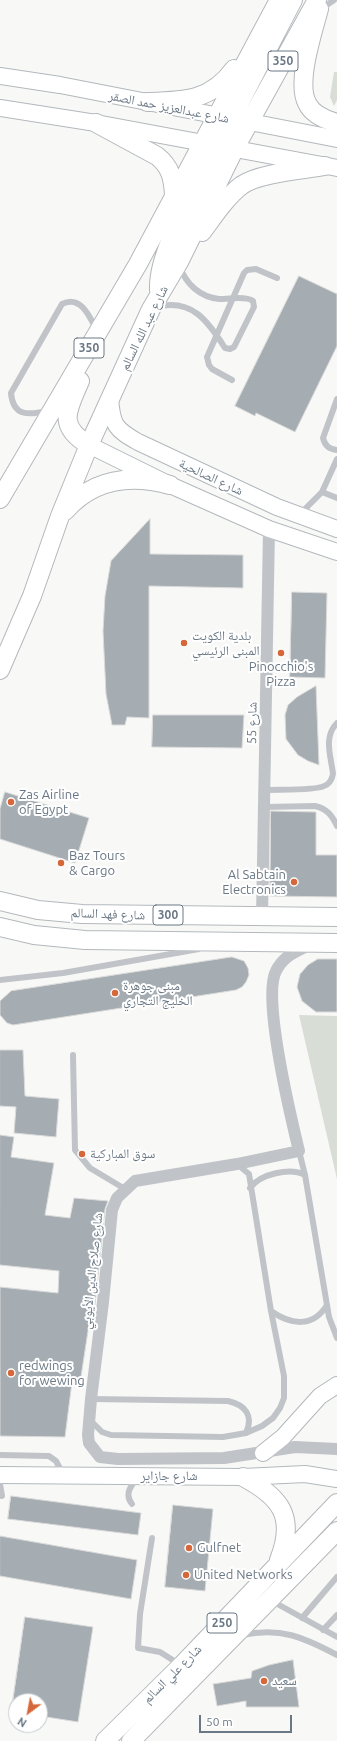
<!DOCTYPE html>
<html>
<head>
<meta charset="utf-8">
<style>
  body { margin:0 }
  #map { position:relative; width:337px; height:1741px; overflow:hidden; background:#f8f9f7; font-family:Ubuntu,sans-serif }
  canvas { display:block }
  .north { position:absolute; left:8px; top:1693px; width:40px; height:40px; box-sizing:border-box; background:#fff; border:1px solid #c3c9ce; border-radius:50%; rotate:212deg; font-size:11px; font-weight:700; line-height:16px; text-align:center; color:#6a7885 }
  .north::after { content:''; display:block; margin:auto; width:14px; height:18px; background:#d5673a; clip-path:polygon(50% 0,100% 100%,50% 72%,0 100%) }
  .scale { position:absolute; left:199px; top:1715px; width:93px; height:18px; box-sizing:border-box; border:2px solid #6a7885; border-top:0; padding-left:5px; font-size:12px; line-height:14px; white-space:nowrap; color:#6a7885; -webkit-text-stroke:3px #fff; paint-order:stroke }
</style>
</head>
<body>
<div id="map">
<canvas width="337" height="1741"></canvas>
<div class="north">N</div>
<div class="scale">50 m</div>
</div>
<script>
const ctx = document.querySelector('canvas').getContext('2d');
ctx.lineJoin = 'round';
function fill(path, color) { ctx.fillStyle = color; ctx.fill(path, 'evenodd'); }
function strokePath(path, color, width, dash) { ctx.strokeStyle = color; ctx.lineWidth = width; ctx.lineCap = dash ? 'butt' : 'round'; ctx.setLineDash(dash || []); ctx.stroke(path); }
function write(font, color, halo, rows, align = 'center') {
  ctx.font = font + ' Ubuntu,"Noto Naskh Arabic",sans-serif'; ctx.lineWidth = 4; ctx.setLineDash([]); ctx.textBaseline = 'middle'; ctx.strokeStyle = halo; ctx.fillStyle = color; for (const [text, x, y, turn = 0] of rows) {
    ctx.save(); ctx.translate(x, y); ctx.rotate((+turn || 0) * Math.PI / 180); ctx.textAlign = isNaN(turn) ? turn : align; if (halo) ctx.strokeText(text, 0, 0); ctx.fillText(text, 0, 0); ctx.restore();
  }
}
const green = new Path2D(`
  M334,72H337V100L334,106L330,97Z
  M299,1015L337,1016V1179Z`);
const building = new Path2D(`
  M299,276L337,294V346L295,432L256,413L255,416L235,406Z
  M150,519V554L243,555V588L149,586V718L127,717L125,725H112L106,694L103,631L105,596L111,561Z
  M292,592L327,593L325,678L290,677Z
  M316,686L319,765L308,761L298,755L286,739L285,715L288,705L297,697Z
  M153,715H244L242,748L152,747Z
  M5,792L89,818L75,863L0,839V809Z
  M271,811L316,812V855H337V897L270,896Z
  M232,957L244,961L248,968L249,975L246,982L242,987L236,990L13,1025L7,1023L0,1015V1001L11,991Z
  M318,959H337V1012H316L302,1001L297,987L300,974L308,965Z
  M0,1050H23L25,1096L59,1099L56,1137L14,1133L16,1107L0,1106Z
  M0,1135L14,1137L11,1157L54,1163L45,1215L70,1218L74,1198L108,1201L105,1209L95,1305H92L80,1383L72,1382L65,1437L0,1436V1287L58,1293L59,1271L0,1265Z
  M11,1496L141,1513L138,1535L8,1519Z
  M173,1505L213,1509L205,1591L165,1587Z
  M0,1536L137,1560L131,1599L0,1576Z
  M25,1617L93,1627L78,1722L40,1716V1701H13Z
  M293,1660L299,1707H246V1701L217,1706L213,1684L251,1678L252,1671L269,1665Z`);
const lane = new Path2D(`
  M321,9L334,0
  M156,307C192,298 208,321 225,348L230,349L234,347L254,307L253,301C249,298 244,298 238,298C232,298 226,299 219,299C200,297 186,284 180,267
  M232,380L212,369L209,365L207,357L244,273L247,270L256,269L277,278
  M337,399L323,438C325,446 329,449 337,450
  M47,411C29,415 13,417 11,393L62,304C80,295 89,315 96,329
  M322,492L337,498
  M299,515L322,492L337,459
  M264,790C277,789 315,791 324,786C330,784 332,779 333,774C331,756 323,737 337,723
  M264,807L315,806C327,809 332,815 337,826
  M0,980L63,973L199,949
  M73,1055L75,1150L90,1168L125,1189
  M299,1151L305,1175L329,1317L337,1338
  M250,1188C260,1174 290,1167 305,1175
  M271,1311C291,1325 313,1328 327,1305
  M91,1399L228,1401C245,1405 254,1415 246,1433
  M90,1420L102,1432L111,1435L223,1437L246,1433L262,1426L273,1418L280,1408L284,1398V1376L271,1311L249,1174L238,1165
  M0,1455L49,1456L56,1461L63,1474
  M0,1484L2,1496
  M132,1504C124,1494 131,1486 137,1478
  M152,1538L140,1614L138,1648L160,1652L179,1664
  M272,1601L337,1637
  M302,1618L337,1577
  M323,1630L337,1615
  M242,1635C281,1627 303,1637 337,1655`);
const street = new Path2D(`
  M262,917L269,529
  M311,944C296,952 284,955 276,971C262,997 291,1118 299,1151L237,1164L135,1181L117,1198L112,1210L103,1302L91,1399L88,1435L89,1443L100,1457L118,1459L224,1458L295,1447L337,1449`);
const secondary = new Path2D(`
  M0,76L60,85L337,139
  M0,108L96,123L337,168
  M110,398C112,425 115,429 138,442L277,507L337,529
  M89,445L170,485L269,529L337,552
  M263,1453L283,1437L320,1396L337,1385
  M0,1475L243,1477L305,1474L337,1479`);
const primary = new Path2D(`
  M319,9C313,32 296,82 307,103C312,114 326,120 337,123
  M147,102C184,101 211,101 234,69
  M96,123L157,156C171,167 173,179 174,195
  M226,137V130L231,119L293,0
  M202,232C214,216 226,197 242,185C259,173 303,170 325,166
  M159,290C157,246 205,179 222,137L224,125L217,116
  M80,381C68,409 56,426 89,445
  M0,499L138,264L279,0
  M65,511C93,479 130,474 170,485
  M0,670L32,596L60,516L89,445L151,309L179,262L235,148L317,0
  M0,901L38,910L82,914L337,917
  M0,927L34,935L85,940L337,943
  M243,1477C281,1497 296,1517 279,1560
  M105,1741L182,1665L337,1503
  M131,1741L337,1531`);
const markers = [
  [184,643,4,"#d5673a"],
  [281,653,4,"#d5673a"],
  [11,802,4,"#d5673a"],
  [61,863,4,"#d5673a"],
  [294,882,4,"#d5673a"],
  [115,993,4,"#d5673a"],
  [82,1154,4,"#d5673a"],
  [11,1373,4,"#d5673a"],
  [189,1548,4,"#d5673a"],
  [186,1575,4,"#d5673a"],
  [264,1681,4,"#d5673a"]
];
const shields = [
  [283,61,30],
  [89,348,30],
  [168,915,30],
  [222,1623,30]
];
const shieldNames = [
  ["350",283,61],
  ["350",89,348],
  ["300",168,915],
  ["250",222,1623]
];
const streetNames = [
  ["شارع عبدالعزيز حمد الصقر",169,107,11],
  ["شارع عبد الله السالم",144,328,-64],
  ["شارع الصالحية",211,477,25],
  ["شارع 55",252,723,-89],
  ["شارع فهد السالم",108,914,2],
  ["شارع صلاح الدين الأيوبي",92,1271,-84],
  ["شارع جازاير",169,1476],
  ["شارع علي السالم",172,1674,-45]
];
const poiNames = [
  ["بلدية الكويت",192,636],
  ["المبنى الرئيسي",192,651],
  ["Pinocchio's",281,667,"center"],
  ["Pizza",281,682,"center"],
  ["Zas Airline",19,795],
  ["of Egypt",19,810],
  ["Baz Tours",69,856],
  ["& Cargo",69,871],
  ["Al Sabtain",286,875,"right"],
  ["Electronics",286,890,"right"],
  ["مبنى جوهرة",123,986],
  ["الخليج التجاري",123,1001],
  ["سوق المباركية",90,1154],
  ["redwings",19,1366],
  ["for wewing",19,1381],
  ["Gulfnet",197,1548],
  ["United Networks",194,1575],
  ["سعيد",272,1681]
];
fill(green, '#d8ddd6');
fill(building, '#a5adb3');
strokePath(building, '#dadad9', 1);
strokePath(secondary, '#b3b8bd', 18);
strokePath(primary, '#b4b8bc', 20);
strokePath(lane, '#c0c4c8', 6);
strokePath(street, '#c0c4c8', 12);
strokePath(secondary, '#fff', 16);
strokePath(primary, '#fff', 18);
for (const [x, y, r, color] of markers) { const dot = new Path2D(); dot.arc(x, y, r, 0, 2 * Math.PI); ctx.fillStyle = color; ctx.fill(dot); strokePath(dot, '#fff', 1.5); }
for (const [x, y, w] of shields) { const box = new Path2D(); box.roundRect(x - w / 2, y - 10, w, 20, 3); ctx.fillStyle = '#fff'; ctx.fill(box); strokePath(box, '#6a7885', 1); }
write('bold 12px', '#6a7885', null, shieldNames);
write('13px', '#6a7885', '#fff', streetNames);
write('13px', '#6a7885', '#fff', poiNames, 'left');
</script>
</body>
</html>
